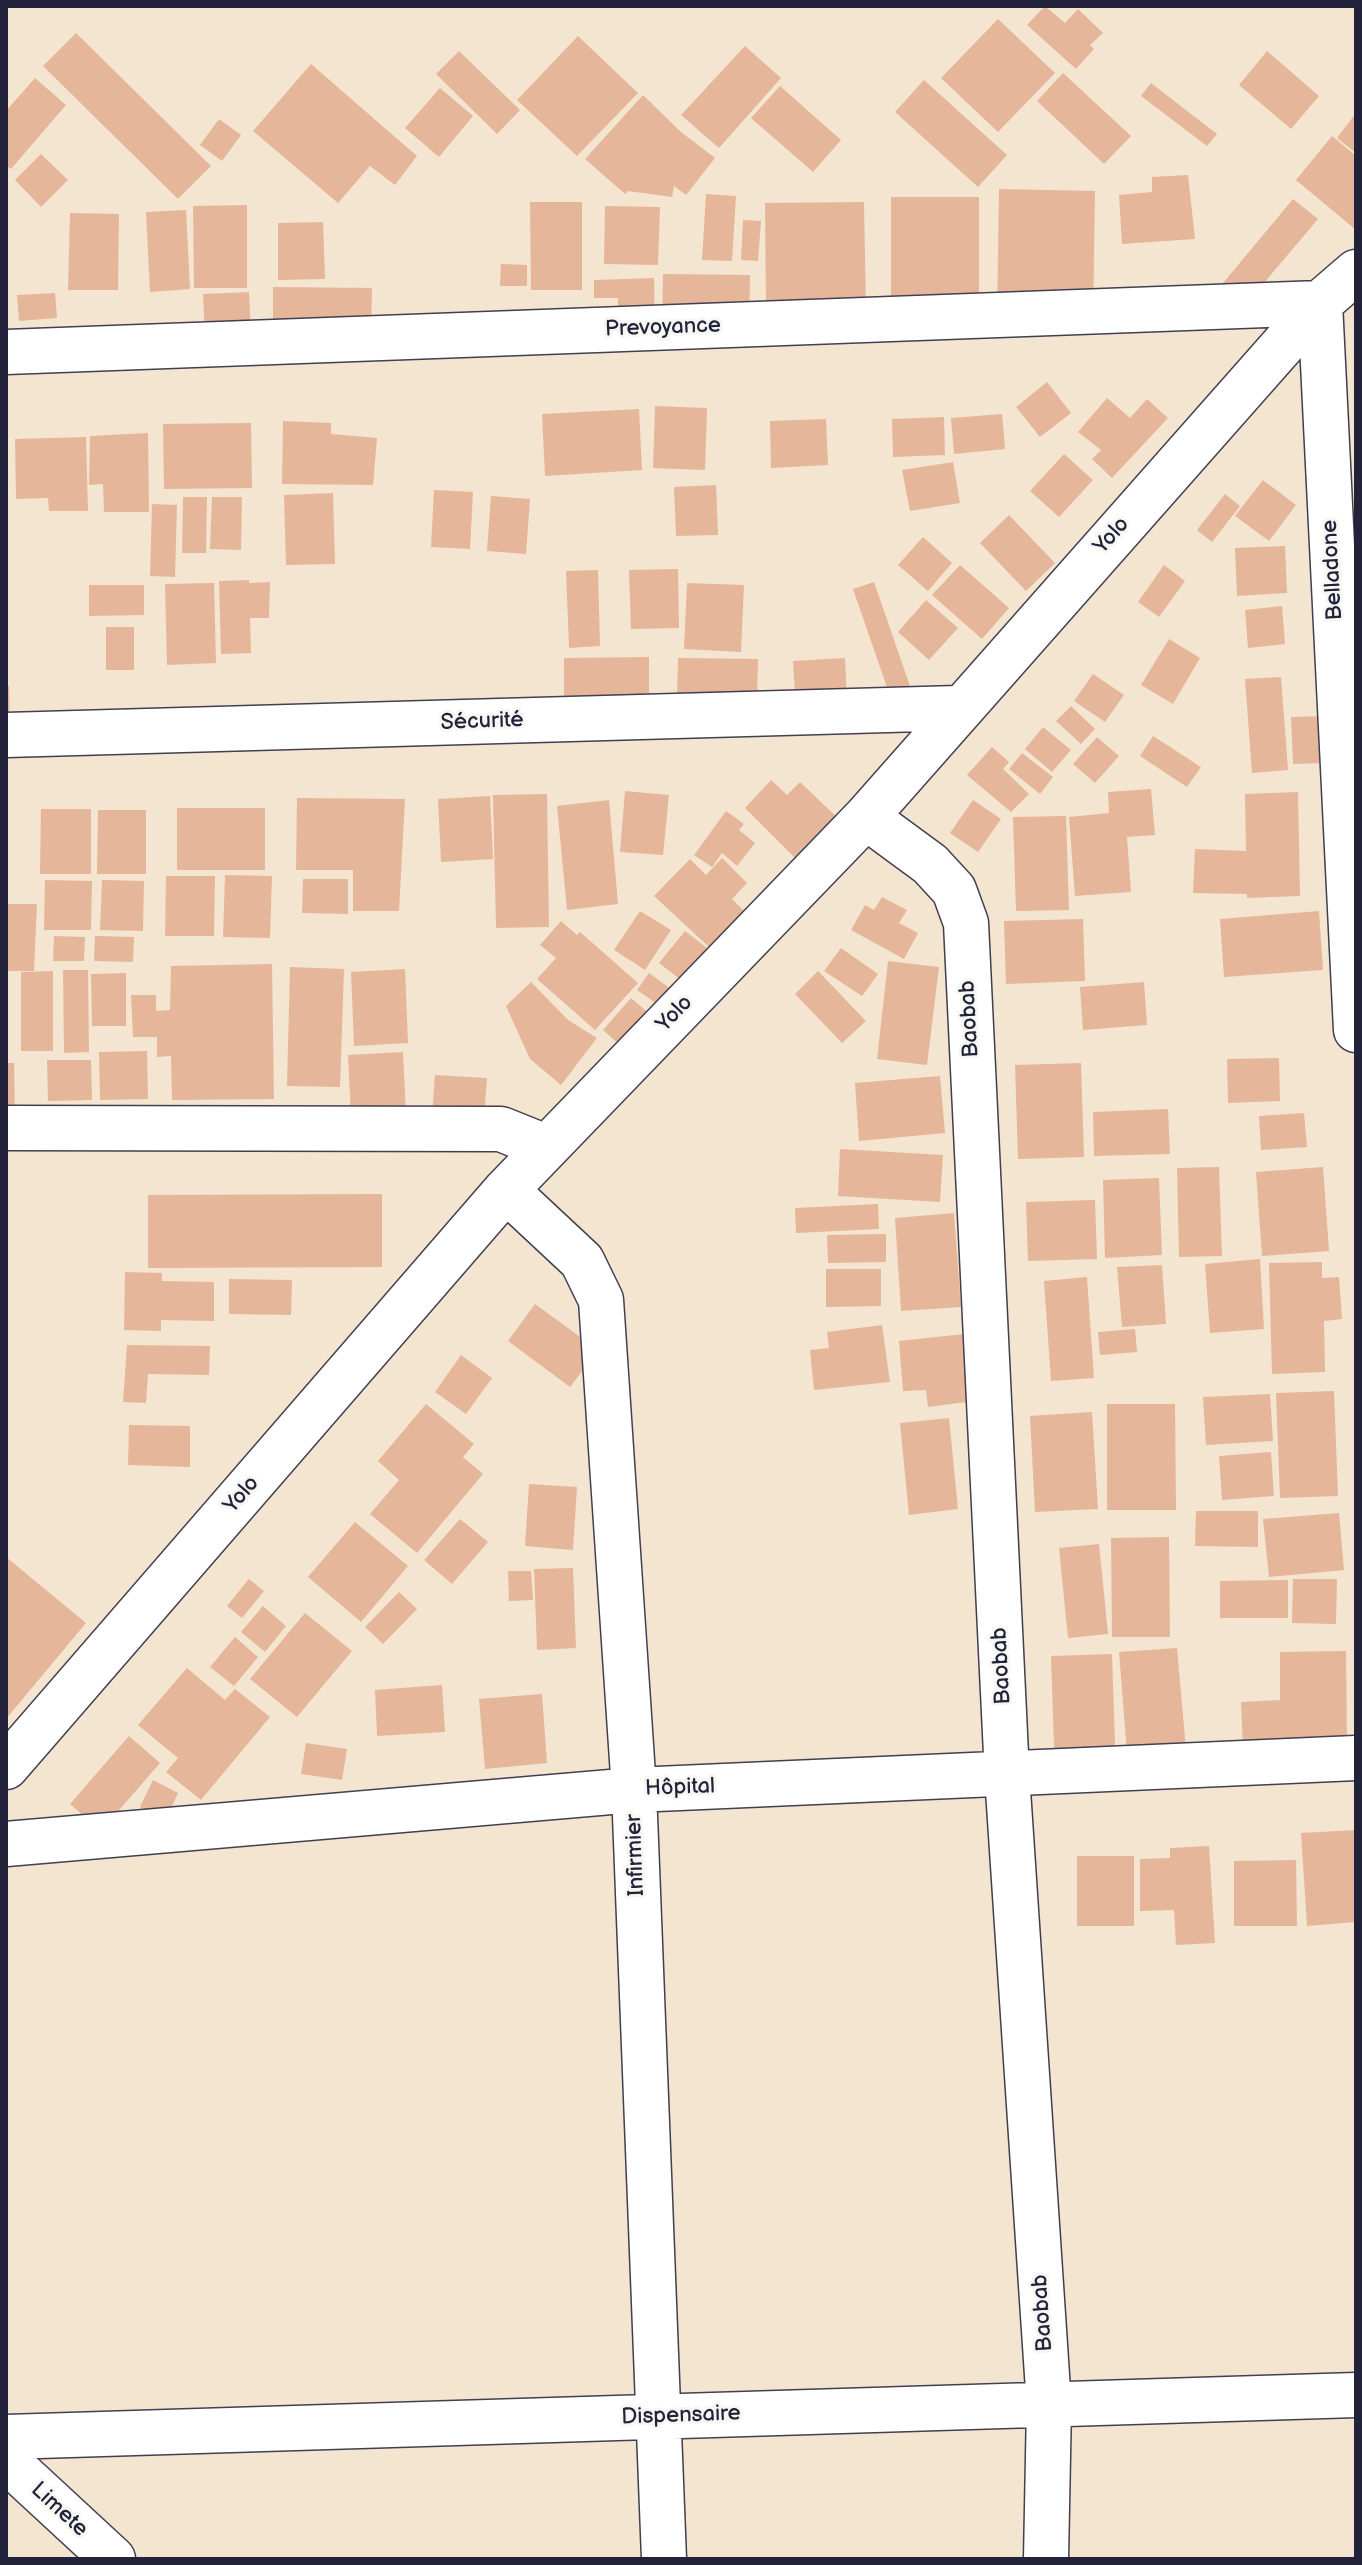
<!DOCTYPE html>
<html>
<head>
<meta charset="utf-8">
<style>
  body { margin:0 }
  #map { position:relative; width:1362px; height:2565px; overflow:hidden; background:#f4e5d0; font-family:"Balsamiq Sans",sans-serif }
  canvas { display:block }
  .frame { position:absolute; inset:0; border:8px solid #22223b; pointer-events:none }
</style>
</head>
<body>
<div id="map">
<canvas width="1362" height="2565"></canvas>
<div class="frame"></div>
</div>
<script>
const ctx = document.querySelector('canvas').getContext('2d');
ctx.lineJoin = 'round';
function fill(path, color) { ctx.fillStyle = color; ctx.fill(path, 'evenodd'); }
function strokePath(path, color, width, dash) { ctx.strokeStyle = color; ctx.lineWidth = width; ctx.lineCap = dash ? 'butt' : 'round'; ctx.setLineDash(dash || []); ctx.stroke(path); }
function write(font, color, halo, rows, align = 'center') {
  ctx.font = font + ' "Balsamiq Sans",sans-serif'; ctx.lineWidth = 6; ctx.setLineDash([]); ctx.textBaseline = 'middle'; ctx.strokeStyle = halo; ctx.fillStyle = color; for (const [text, x, y, turn = 0] of rows) {
    ctx.save(); ctx.translate(x, y); ctx.rotate((+turn || 0) * Math.PI / 180); ctx.textAlign = isNaN(turn) ? turn : align; if (halo) ctx.strokeText(text, 0, 0); ctx.fillText(text, 0, 0); ctx.restore();
  }
}
const building = new Path2D(`
  M1045,6L1065,23L1078,9L1103,33L1090,45L1094,49L1076,69L1027,25Z
  M998,19L1055,73L998,132L941,78Z
  M76,33L211,166L178,199L43,66Z
  M578,36L638,93L577,156L517,100Z
  M745,46L781,78L719,148L681,115Z
  M459,51L520,110L497,134L436,74Z
  M1267,51L1319,96L1291,129L1239,85Z
  M311,64L417,156L395,185L370,166L338,203L253,131Z
  M1063,73L1131,136L1104,164L1037,101Z
  M35,78L66,105L11,169L6,166V111Z
  M924,80L1007,155L978,187L895,112Z
  M1151,83L1217,134L1207,146L1141,96Z
  M780,86L841,140L813,172L751,118Z
  M440,88L473,116L439,157L405,128Z
  M643,95L681,132L715,158L686,195L674,186L672,197L628,191L625,194L585,159Z
  M1356,113V153L1337,138Z
  M219,119L241,135L222,161L200,145Z
  M1332,136L1356,156V230L1296,180Z
  M41,154L68,180L41,207L15,180Z
  M1188,175L1195,239L1122,244L1119,195L1152,192V177Z
  M999,189L1095,191L1093,322L997,321Z
  M706,194L736,196L732,261L702,260Z
  M891,197H979V307H891Z
  M1293,199L1318,219L1247,303L1223,283Z
  M530,202H582V290H531Z
  M864,202L866,310L766,312L765,203Z
  M247,205V288H194L193,206Z
  M605,206L660,207L658,265L604,264Z
  M186,210L190,289L150,292L146,212Z
  M70,213L119,214L118,290H68Z
  M743,220L761,221L758,261L741,260Z
  M323,222L325,279L278,280V223Z
  M501,264L527,265V286H500Z
  M663,274L750,275L749,337L662,336Z
  M654,278L655,345L618,322V298H594V280Z
  M273,287L372,288L371,330L273,329Z
  M249,292L252,355L206,357L203,294Z
  M55,293L57,318L19,321L17,295Z
  M1047,382L1071,413L1040,437L1016,407Z
  M1107,398L1130,418L1147,399L1168,418L1112,478L1092,459L1101,450L1078,432Z
  M655,406L707,408L705,470L653,468Z
  M639,409L642,470L545,476L542,414Z
  M1002,414L1005,449L954,454L951,418Z
  M944,417L945,455L893,457L892,419Z
  M826,419L828,465L771,468L770,421Z
  M283,421L331,423V434L377,438L373,485L282,484Z
  M251,423L252,488L164,489L163,424Z
  M148,433L149,512H104L103,484L89,485L90,436Z
  M86,437L88,511H49L48,498L16,499L15,439Z
  M1064,454L1093,480L1059,517L1030,491Z
  M953,462L960,503L910,511L902,470Z
  M1263,480L1296,505L1269,541L1235,516Z
  M716,485L718,535L676,536L674,487Z
  M434,490L473,492L470,549L431,547Z
  M333,493L335,564L286,565L284,495Z
  M1225,494L1240,506L1212,542L1197,530Z
  M491,496L530,499L526,554L487,551Z
  M183,497H207L206,553H182Z
  M212,497H242L241,550L210,549Z
  M152,504L177,505L175,577L150,576Z
  M1009,515L1055,563L1026,591L980,543Z
  M923,537L952,563L928,591L898,565Z
  M1285,546L1287,593L1237,596L1235,548Z
  M960,565L1009,608L982,639L932,595Z
  M1164,565L1185,581L1159,617L1138,602Z
  M678,569L679,628L631,629L629,570Z
  M598,570L600,646L569,648L566,571Z
  M249,580V583L270,582L269,618H250L251,653L221,654L219,581Z
  M874,582L911,689L890,696L853,589Z
  M214,583L216,663L167,665L165,584Z
  M687,583L744,585L741,652L684,649Z
  M89,585H144V615L89,616Z
  M926,600L958,628L929,660L898,632Z
  M1282,606L1285,644L1248,648L1245,610Z
  M106,627H134V670H106Z
  M1169,639L1200,658L1173,704L1141,685Z
  M649,657V699H564V658Z
  M678,658L758,659L757,699H677Z
  M845,658L848,725L797,728L793,661Z
  M1093,674L1124,695L1105,722L1074,701Z
  M1281,677L1288,770L1252,773L1245,679Z
  M6,686H9L10,728H6Z
  M1071,706L1095,729L1081,744L1056,721Z
  M1327,716L1328,763L1293,764L1291,717Z
  M1043,727L1071,750L1052,772L1025,749Z
  M1153,736L1201,767L1187,787L1140,756Z
  M1097,737L1119,756L1095,783L1073,764Z
  M992,747L1009,762L1003,769L1029,794L1011,812L967,775Z
  M1022,753L1053,777L1040,794L1009,769Z
  M771,780L787,795L800,782L845,825L804,867L745,808Z
  M1151,789L1155,835L1127,837L1131,892L1075,896L1069,817L1109,813L1108,792Z
  M625,791L669,795L663,855L620,852Z
  M1298,792L1300,896L1247,898V894L1193,893L1195,849L1246,851L1245,794Z
  M547,794L549,927L496,928L493,795Z
  M490,796L493,859L441,862L438,799Z
  M297,798L405,799L399,911H353V870H296Z
  M609,800L618,904L567,910L557,806Z
  M973,800L1001,819L978,852L950,833Z
  M177,808H265V870H177Z
  M41,809H91V874H40Z
  M98,810H146V874H97Z
  M726,811L744,824L739,830L755,843L737,866L722,853L712,867L694,855Z
  M1066,816L1069,910L1016,911L1013,817Z
  M722,858L747,883L732,899L744,911L709,947L654,896L690,859L706,875Z
  M225,875L272,876L270,938L223,937Z
  M166,876H215L214,936H165Z
  M303,879H348V914L302,913Z
  M45,880L92,881L91,930H44Z
  M102,880L144,881L143,931L100,930Z
  M882,897L907,910L899,923L918,933L904,959L851,930L865,905L874,910Z
  M6,904H37L34,971H6Z
  M640,911L671,930L645,970L614,950Z
  M1319,911L1323,970L1224,977L1220,919Z
  M1083,919L1085,981L1006,984L1004,921Z
  M561,921L577,935L580,932L638,983L595,1030L537,979L556,958L540,945Z
  M685,931L716,955L690,987L659,963Z
  M54,936L85,937L84,961H53Z
  M95,936L134,937L133,962L94,961Z
  M841,948L878,974L862,996L824,971Z
  M888,961L939,967L927,1065L877,1059Z
  M272,964L274,1099L172,1100L171,1056L157,1057V1037H133L131,995H156V1011L170,1010L171,966Z
  M290,967L344,969L340,1087L287,1086Z
  M405,969L408,1043L354,1046L351,972Z
  M63,970H88L89,1052L64,1053Z
  M53,971V1051H21V972Z
  M818,971L866,1021L842,1043L795,994Z
  M126,973V1026H92L91,974Z
  M649,973L679,995L667,1011L637,990Z
  M531,982L568,1020L597,1038L561,1085L530,1059L506,1006Z
  M1144,982L1147,1025L1083,1030L1080,987Z
  M631,998L658,1021L630,1054L603,1030Z
  M147,1051L148,1099L100,1100L99,1052Z
  M403,1052L406,1115L351,1118L348,1055Z
  M1279,1058L1280,1101L1228,1103L1227,1059Z
  M47,1060H91L92,1100L48,1101Z
  M6,1063H14L15,1115H6Z
  M1081,1063L1084,1157L1018,1159L1015,1065Z
  M435,1075L487,1078L484,1118L432,1115Z
  M940,1076L945,1133L859,1141L855,1083Z
  M1168,1109L1170,1154L1094,1156L1093,1112Z
  M1304,1113L1307,1147L1261,1150L1259,1116Z
  M840,1149L943,1155L940,1202L838,1196Z
  M1219,1167L1222,1256L1179,1257L1177,1168Z
  M1323,1167L1329,1251L1262,1256L1256,1172Z
  M1159,1178L1162,1255L1105,1258L1103,1180Z
  M382,1194V1267L148,1268V1195Z
  M1095,1200L1097,1259L1028,1261L1026,1202Z
  M878,1204L879,1229L796,1233L795,1208Z
  M954,1213L961,1307L901,1311L895,1218Z
  M886,1234V1262L828,1263L827,1235Z
  M1260,1259L1264,1329L1210,1333L1205,1264Z
  M1322,1262V1278L1339,1277L1342,1319L1324,1321L1325,1372L1272,1374L1269,1263Z
  M1162,1265L1166,1324L1122,1327L1117,1267Z
  M826,1269H881V1306L826,1307Z
  M125,1272L162,1273V1281L214,1282V1321L161,1320V1331L124,1330Z
  M1087,1277L1094,1378L1051,1381L1044,1281Z
  M229,1279L292,1280L291,1315L229,1314Z
  M535,1304L598,1350L570,1387L508,1341Z
  M882,1325L890,1382L814,1390L810,1350L829,1348L827,1332Z
  M1135,1329L1137,1352L1100,1355L1098,1332Z
  M964,1334L966,1402L928,1407L926,1390L903,1391L899,1341Z
  M127,1345L210,1346L209,1375L148,1374L146,1403L123,1402Z
  M461,1355L492,1378L466,1414L435,1392Z
  M1334,1391L1338,1496L1280,1498L1276,1393Z
  M1270,1394L1273,1441L1206,1445L1203,1397Z
  M426,1404L474,1444L463,1457L483,1474L417,1553L370,1514L399,1480L378,1461Z
  M1107,1404H1175L1176,1510H1107Z
  M1092,1412L1098,1509L1035,1512L1030,1416Z
  M949,1418L958,1509L909,1515L900,1423Z
  M129,1425L190,1426V1467L128,1465Z
  M1271,1452L1274,1496L1222,1500L1219,1456Z
  M529,1484L577,1487L573,1550L525,1546Z
  M1196,1511H1258V1547L1195,1546Z
  M1339,1513L1344,1570L1269,1577L1263,1519Z
  M460,1519L488,1542L452,1584L424,1560Z
  M355,1522L408,1566L361,1622L308,1577Z
  M1169,1537L1170,1637H1112L1111,1538Z
  M1099,1544L1108,1634L1068,1638L1059,1548Z
  M6,1557L86,1623L6,1719Z
  M573,1568L576,1648L537,1650L534,1569Z
  M508,1571H531L533,1600L509,1601Z
  M249,1579L264,1591L242,1618L227,1606Z
  M1293,1579H1337L1336,1624L1292,1623Z
  M1288,1580V1618H1220V1581Z
  M399,1592L417,1609L383,1644L365,1627Z
  M263,1606L286,1626L265,1652L241,1632Z
  M305,1613L352,1651L297,1717L250,1679Z
  M235,1637L258,1657L234,1686L210,1667Z
  M1177,1648L1188,1772L1129,1777L1119,1652Z
  M1346,1651L1347,1743L1243,1748L1241,1702L1280,1700V1652Z
  M1112,1654L1116,1775L1055,1777L1051,1656Z
  M187,1668L225,1700L235,1689L270,1717L201,1800L166,1772L178,1758L138,1725Z
  M442,1685L445,1732L377,1736L375,1690Z
  M542,1694L547,1763L485,1769L479,1699Z
  M129,1736L160,1763L101,1831L70,1804Z
  M306,1743L347,1749L342,1780L301,1774Z
  M153,1780L178,1793L166,1819L140,1807Z
  M1356,1830V1922L1307,1926L1301,1833Z
  M1209,1846L1215,1943L1176,1945L1174,1910L1140,1911V1859L1170,1858V1848Z
  M1077,1856H1134V1926H1077Z
  M1296,1860L1297,1926H1234V1861Z`);
const street = new Path2D(`
  M6,352L1320,303L1356,1030
  M6,735L958,708
  M866,817L930,864L954,890L966,923L1007,1775L1049,2405L1046,2559
  M6,1128L501,1129L546,1147
  M506,1190L582,1261L601,1300L634,1790L664,2559
  M6,1767L506,1190L866,817L1320,303L1356,272
  M6,1844L634,1790L1356,1758
  M6,2437L1356,2395
  M6,2460L113,2559`);
const streetNames = [
  ["Prevoyance",663,328,-2],
  ["Yolo",1112,536,-48],
  ["Belladone",1333,570,-93],
  ["Sécurité",482,722,-2],
  ["Yolo",675,1014,-46],
  ["Baobab",970,1019,-93],
  ["Yolo",242,1495,-49],
  ["Baobab",1002,1666,-93],
  ["Hôpital",680,1788,-2],
  ["Infirmier",636,1855,-92],
  ["Baobab",1043,2313,-94],
  ["Dispensaire",681,2416,-2],
  ["Limete",59,2510,43]
];
fill(building, '#e5b699');
strokePath(street, '#423f51', 47);
strokePath(street, '#fff', 44);
write('22px', '#22223b', '#f6f6f2', streetNames);
</script>
</body>
</html>
